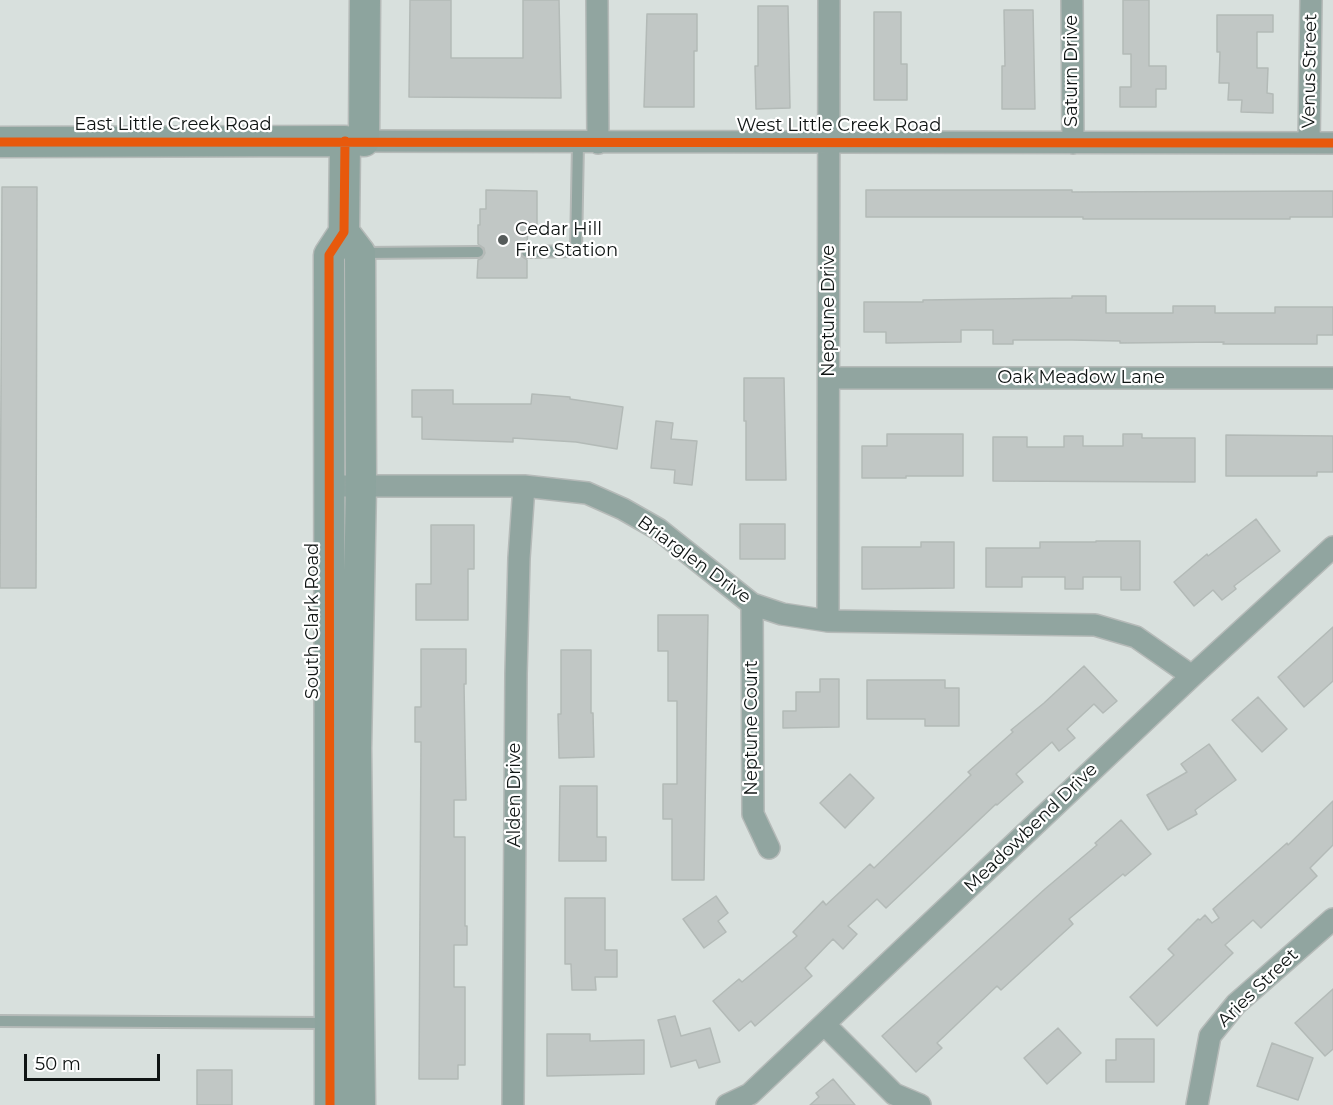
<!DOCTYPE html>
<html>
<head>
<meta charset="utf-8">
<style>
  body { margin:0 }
  #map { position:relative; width:1333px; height:1105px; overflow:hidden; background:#d8e0dd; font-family:Montserrat,sans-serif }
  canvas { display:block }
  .scale { position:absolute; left:24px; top:1054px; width:136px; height:27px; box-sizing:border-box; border:3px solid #0f1413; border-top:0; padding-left:8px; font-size:18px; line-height:21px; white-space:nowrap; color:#0f1413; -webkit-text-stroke:4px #fff; paint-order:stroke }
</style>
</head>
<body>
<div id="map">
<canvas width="1333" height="1105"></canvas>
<div class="scale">50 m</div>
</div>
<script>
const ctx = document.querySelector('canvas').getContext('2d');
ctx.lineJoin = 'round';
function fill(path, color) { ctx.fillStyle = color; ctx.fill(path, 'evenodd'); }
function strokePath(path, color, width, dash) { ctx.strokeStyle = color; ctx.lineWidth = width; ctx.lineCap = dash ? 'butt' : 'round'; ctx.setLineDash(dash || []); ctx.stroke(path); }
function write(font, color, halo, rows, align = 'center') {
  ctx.font = font + ' Montserrat,sans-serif'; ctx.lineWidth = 4.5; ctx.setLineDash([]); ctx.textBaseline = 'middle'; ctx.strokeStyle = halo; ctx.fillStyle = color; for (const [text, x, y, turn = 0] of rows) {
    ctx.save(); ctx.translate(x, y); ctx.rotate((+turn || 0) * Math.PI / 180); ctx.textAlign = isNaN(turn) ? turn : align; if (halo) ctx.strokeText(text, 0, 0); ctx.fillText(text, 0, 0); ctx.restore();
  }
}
const building = new Path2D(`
  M410,0H451V58H523V0H559L561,98L409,97Z
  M1123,0H1149V66H1166V89H1156V107H1120V87H1131V54H1123Z
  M758,6H788L790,108L756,109L755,66H758Z
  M1004,10H1033L1035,109H1002V66H1005Z
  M874,12H901V64H907V100H874Z
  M647,14H697V51H694V107H644Z
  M1217,15H1273V32H1257V68H1268L1267,93L1273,94V113L1241,112L1242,100H1228L1229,83H1219L1220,52H1217Z
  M2,187H37L36,588H0Z
  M486,190L537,191V228H528L527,244L523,246L520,252L521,256L527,260V278H477L478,260L482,258L485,253L484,248L478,244V225H480V209H486Z
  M866,190H1072V192L1333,191V217H1290V219H1083V217H866Z
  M1072,296H1106V313H1173V306H1215V313H1275V307H1333V335H1317V344H1223L1224,342L1120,343V341L1072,340H1013V344H993V330H961V342L886,343V332H864V302H923V300L1072,298Z
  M744,378H784L786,480H746V421H744Z
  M412,390H453V404H531L532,394L570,397V399L623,407L617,449L576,442L513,438V442L422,439V417H412Z
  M656,421L673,423L671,439L697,441L692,485L674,483L675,470L651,468Z
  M887,434H963V476H906V478H862V446H887Z
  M1123,434H1142V438H1195V482L993,481V437H1027V447H1064V436H1083V446H1123Z
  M1226,435L1333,436V472H1317V476H1226Z
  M1256,519L1280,551L1234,586L1236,589L1222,600L1213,590L1194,606L1174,582L1207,554L1208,556Z
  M740,524H785V559H740Z
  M431,525H474V569H468V620H416V584H431Z
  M1096,541H1140V590H1121V577H1083V589H1065V577H1022V587H986V548H1040V542H1096Z
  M921,542H954V588L862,589V547H921Z
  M658,615H708L704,880H672V819H663V784H677V701H668V651H658Z
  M1333,627V681L1304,707L1278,677Z
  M421,649H466V684H464L466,800H454V837H465V926H467V945H454V987H465V1065H458V1079H419L421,742H415V707H421Z
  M561,650H591V713H593L594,757L559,758L558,714H561Z
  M1084,666L1117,701L1103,713L1094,704L1067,729L1075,738L1059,751L1052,742L1016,774L1023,782L997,805L996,804L886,908L877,899L848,926L857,934L843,949L833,939L805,968L812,976L755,1026L751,1021L739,1031L713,1001L739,979L742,982L797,936L793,932L823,901L826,905L870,864L874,868L971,775L968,772L1013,732L1011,730L1044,703Z
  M820,679H839V727L783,728V711H796V692H820Z
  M867,680H945V688H959V726H925V719H867Z
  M1258,697L1287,729L1262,752L1232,720Z
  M1209,744L1236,780L1195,810L1197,814L1168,830L1147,795L1187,772L1181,764Z
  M850,774L874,798L845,828L820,803Z
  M560,786H597V837H606V861H559Z
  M1333,801V845L1310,868L1317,876L1261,928L1253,920L1225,945L1233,953L1157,1026L1130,997L1174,955L1168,949L1198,919L1200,920L1205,915L1212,923L1219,918L1213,909L1287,843L1288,845Z
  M1121,820L1151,854L1125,876L1123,874L1069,919L1073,924L1001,990L997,986L937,1043L942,1048L916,1072L882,1036L1045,889L1097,845L1095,843Z
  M716,896L728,913L718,921L726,932L704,948L683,919Z
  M565,898H605V950H617V977H595L596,990H572L571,964H565Z
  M1333,989V1049L1325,1056L1295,1023Z
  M675,1016L681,1036L710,1028L720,1062L699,1068L696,1060L671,1067L658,1020Z
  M1058,1028L1081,1053L1047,1084L1024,1058Z
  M547,1034H590V1041L644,1040V1074L547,1076Z
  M1116,1039H1154V1082H1106V1060H1116Z
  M1272,1043L1313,1058L1298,1100L1257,1086Z
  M197,1070H232V1105H197Z
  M833,1079L855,1105H810L819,1097L816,1093Z`);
const lane = new Path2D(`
  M527,252L576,251L578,143
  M362,253L478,252
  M0,1021L327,1023`);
const street = new Path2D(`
  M597,0L598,143
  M1072,0L1073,143
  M352,141L1333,143
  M1309,143L1311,0
  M829,378H1333
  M330,486H524L587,493L623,509L658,529L752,604L782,614L828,621L1095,625L1136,637L1192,676
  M752,604L753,814L769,848
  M828,621L829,0
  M825,1025L894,1094L920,1105
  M513,1105L516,674L519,558L524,486
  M727,1105L750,1094L1192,676L1333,547
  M1197,1105L1210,1036L1236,1004L1333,919`);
const secondary = new Path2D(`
  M364,141L365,0
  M0,142L345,141L344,232L329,255L330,1105
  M344,232L360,253L361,485L356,748L360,1105`);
const cycleway = new Path2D(`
  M0,142L1333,143
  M330,1105L329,255L344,232L345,141`);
const markers = [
  [503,240,6,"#555b5a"]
];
const streetNames = [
  ["Saturn Drive",1072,71,-90],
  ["Venus Street",1310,71,-89],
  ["East Little Creek Road",173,125],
  ["West Little Creek Road",839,126],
  ["Neptune Drive",829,311,-90],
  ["Oak Meadow Lane",1081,378],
  ["Briarglen Drive",694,560,36],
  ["South Clark Road",313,621,-90],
  ["Neptune Court",752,728,-90],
  ["Alden Drive",515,795,-90],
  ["Meadowbend Drive",1031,828,-44],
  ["Aries Street",1258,988,-44]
];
const poiNames = [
  ["Cedar Hill",515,230],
  ["Fire Station",515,251]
];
fill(building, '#c1c7c5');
strokePath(building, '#b3bab7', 1.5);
strokePath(lane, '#b5bab8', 14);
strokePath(street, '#b5bab8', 24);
strokePath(secondary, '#b5bab8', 33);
strokePath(lane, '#91a5a0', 10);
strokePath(street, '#91a5a0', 21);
strokePath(secondary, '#8da49e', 30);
strokePath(cycleway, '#e8590c', 9);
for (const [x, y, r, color] of markers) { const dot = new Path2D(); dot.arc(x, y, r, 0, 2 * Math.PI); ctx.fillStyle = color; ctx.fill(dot); strokePath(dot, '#fff', 2); }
write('18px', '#0f1413', '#fff', streetNames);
write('18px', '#0f1413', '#fff', poiNames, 'left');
</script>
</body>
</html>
